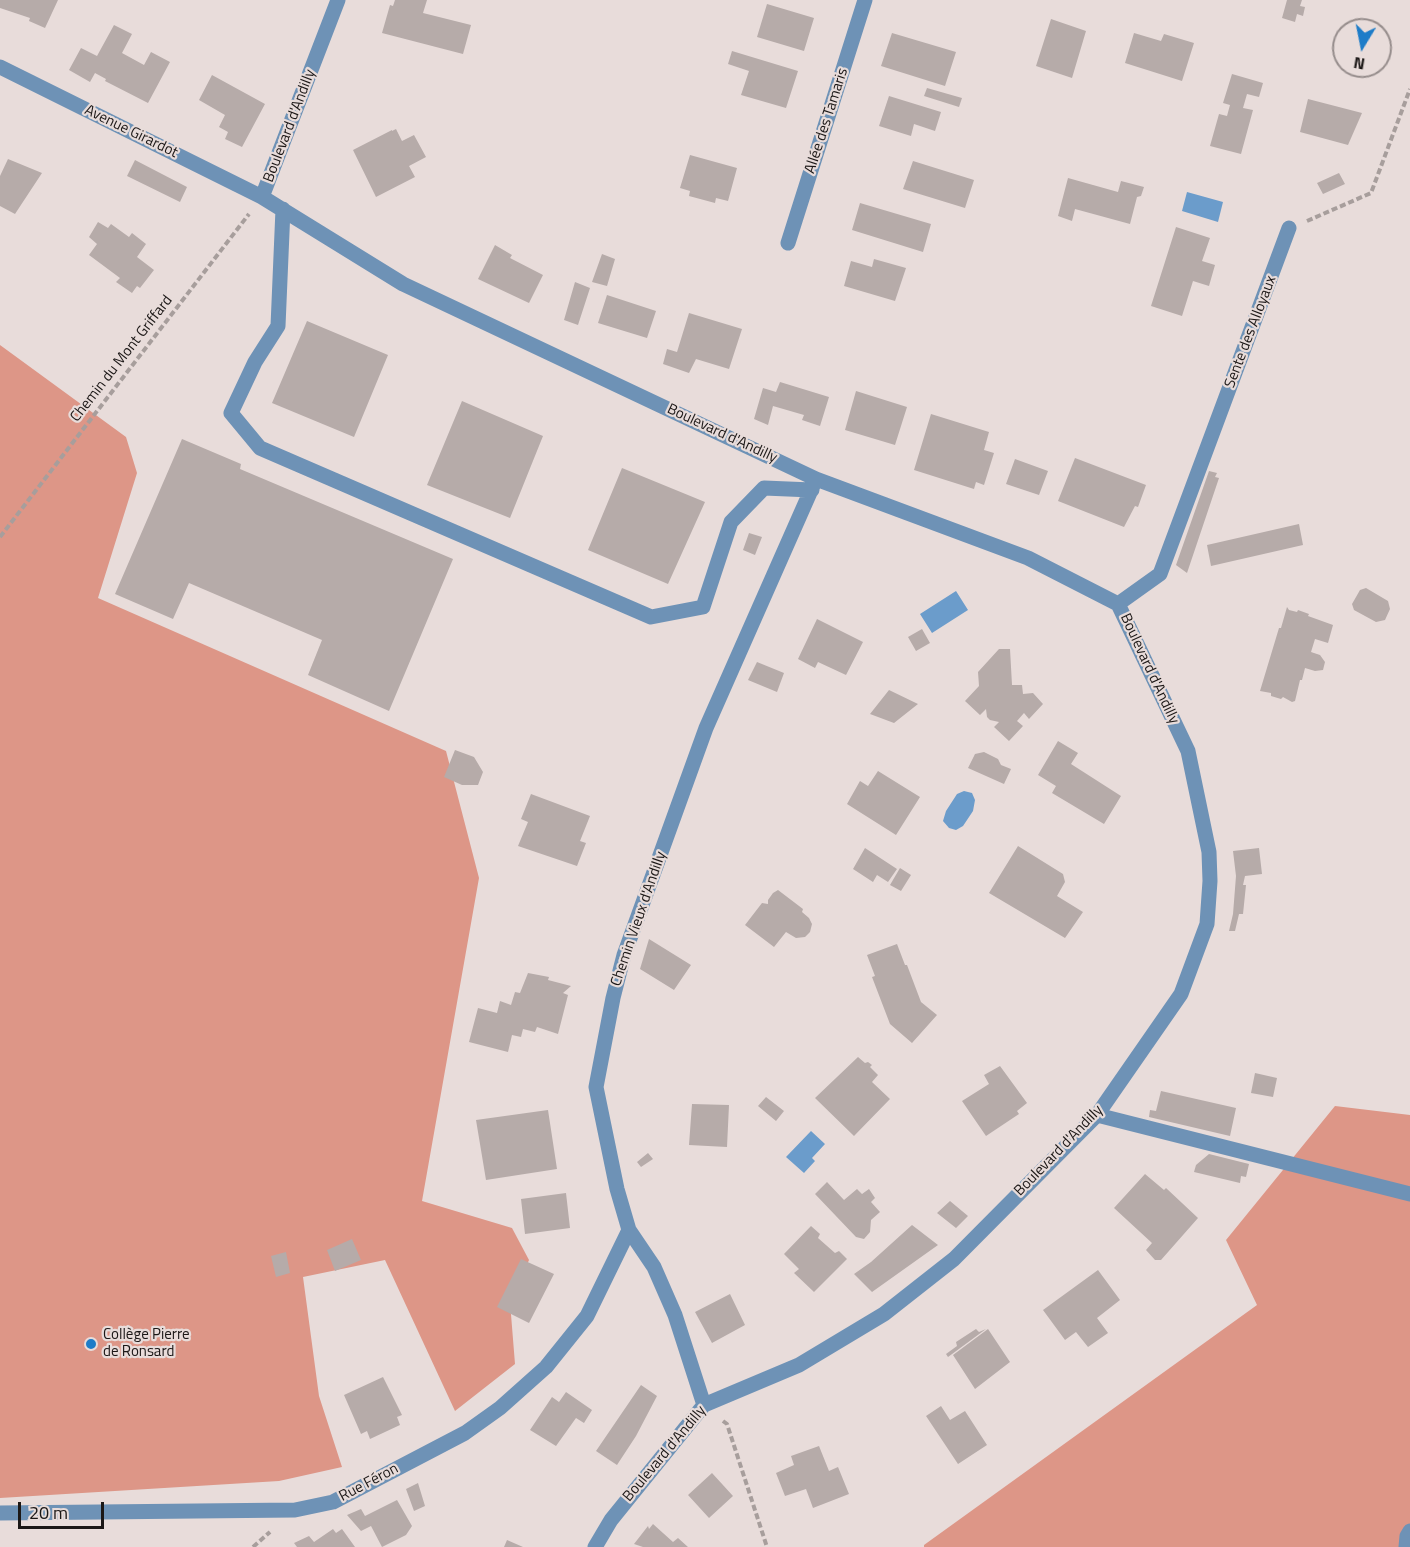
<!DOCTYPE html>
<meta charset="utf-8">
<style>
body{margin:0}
#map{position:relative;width:1410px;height:1547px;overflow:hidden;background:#e8dcda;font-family:"Titillium Web",sans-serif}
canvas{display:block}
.north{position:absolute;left:1332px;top:18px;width:60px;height:60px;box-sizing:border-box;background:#e8dcda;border:2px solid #968d8c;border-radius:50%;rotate:190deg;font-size:16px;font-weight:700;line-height:24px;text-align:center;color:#1b1716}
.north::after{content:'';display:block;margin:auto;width:21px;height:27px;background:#1d7cc8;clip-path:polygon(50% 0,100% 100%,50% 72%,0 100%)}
.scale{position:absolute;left:18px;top:1502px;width:86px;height:27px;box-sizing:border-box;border:3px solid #1b1716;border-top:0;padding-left:8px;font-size:18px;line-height:21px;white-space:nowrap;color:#1b1716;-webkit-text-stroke:4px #e8dcda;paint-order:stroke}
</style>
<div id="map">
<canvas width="1410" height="1547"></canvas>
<div class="north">N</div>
<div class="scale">20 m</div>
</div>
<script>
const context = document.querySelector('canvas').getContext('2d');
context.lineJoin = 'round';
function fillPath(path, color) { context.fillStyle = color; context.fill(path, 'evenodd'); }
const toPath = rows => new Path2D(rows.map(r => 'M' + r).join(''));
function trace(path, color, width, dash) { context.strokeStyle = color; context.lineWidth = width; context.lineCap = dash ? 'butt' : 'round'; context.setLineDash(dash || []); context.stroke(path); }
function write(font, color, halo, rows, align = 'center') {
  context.font = font + ' "Titillium Web",sans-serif'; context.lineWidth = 4.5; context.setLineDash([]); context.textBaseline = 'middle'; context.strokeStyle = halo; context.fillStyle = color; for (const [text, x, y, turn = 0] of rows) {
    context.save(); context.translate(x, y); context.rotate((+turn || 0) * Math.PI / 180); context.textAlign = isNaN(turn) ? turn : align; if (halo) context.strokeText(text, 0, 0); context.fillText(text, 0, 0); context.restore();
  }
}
fillPath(toPath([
 [0,345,126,437,137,473,98,598,446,751,479,878,422,1201,512,1228,529,1260,510,1302,515,1364,455,1411,385,1260,303,1277,319,1396,342,1467,279,1481,0,1498],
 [1335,1106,1410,1115,1410,1547,924,1547,924,1545,1257,1305,1226,1240]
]), '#dd9687');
fillPath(toPath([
 [1187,192,1223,202,1218,222,1182,211],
 [956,591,968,610,932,633,920,614],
 [964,791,972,793,975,800,973,811,963,826,956,830,949,828,943,821,946,811,957,794],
 [811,1131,825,1144,812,1158,815,1161,804,1173,786,1157]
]), '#6b9ccb');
fillPath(toPath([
 [0,0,58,0,45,28,29,21,30,18,0,8],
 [395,0,427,0,423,13,471,25,463,54,382,33,390,5,393,6],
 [1287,0,1302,0,1300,6,1305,7,1303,16,1297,14,1295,22,1282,18],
 [767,4,814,18,804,51,757,37],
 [1051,19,1086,31,1072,78,1036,66],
 [114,25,132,34,122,53,144,65,151,52,170,62,148,103,105,81,106,79,95,73,90,82,69,70,81,48,97,56],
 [892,33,956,52,945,86,881,66],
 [1134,33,1161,41,1164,34,1194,43,1182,81,1125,63],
 [732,51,798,71,786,108,741,95,749,71,728,64],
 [1232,74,1263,83,1259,97,1247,94,1243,108,1253,110,1241,154,1210,146,1219,114,1227,116,1230,105,1223,103],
 [212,75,265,104,242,147,225,139,228,132,219,127,225,115,199,100],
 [927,88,962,98,959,107,924,96],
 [889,96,941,112,935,131,914,124,911,136,879,126],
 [1308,99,1362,113,1348,145,1300,132],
 [396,129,402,141,414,135,426,157,409,166,415,177,376,197,353,150,392,130,392,131],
 [690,155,737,168,728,201,716,198,715,203,689,196,690,191,680,188],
 [8,159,42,173,15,214,0,206,0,176],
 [135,160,187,187,180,202,127,176],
 [913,161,974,180,965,208,903,189],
 [1339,173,1345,184,1323,194,1317,183],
 [1068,178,1118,192,1121,181,1144,187,1141,196,1137,197,1130,224,1075,209,1072,221,1058,216],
 [860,203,931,224,923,252,852,230],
 [98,222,108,228,111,224,129,237,132,233,146,244,137,257,154,270,140,288,137,286,132,293,116,282,120,278,89,255,97,244,89,237],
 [1176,227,1210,238,1202,261,1215,265,1209,286,1193,281,1182,316,1151,306],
 [495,245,512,255,510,258,543,275,529,303,478,279],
 [602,254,615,259,607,286,592,282],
 [874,259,906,268,895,301,844,286,851,261,872,267],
 [575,282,590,288,578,325,564,320],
 [607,295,656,311,647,338,598,323],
 [689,313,742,329,729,369,696,359,689,373,663,364,667,349,677,352],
 [307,321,388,355,354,437,272,403],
 [780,382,829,397,820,426,802,420,804,415,773,406,768,425,754,419,763,388,776,392],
 [856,391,907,407,895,445,845,430],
 [462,401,543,436,510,518,427,485],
 [931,414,989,432,984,450,994,453,984,485,976,482,974,489,914,470],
 [182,439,241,464,240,469,453,559,389,711,308,675,322,640,189,583,173,619,115,594],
 [1075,458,1146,485,1138,507,1135,506,1124,527,1058,501],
 [1015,459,1048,471,1039,495,1006,484],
 [622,468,705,502,668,584,588,550],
 [1209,471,1217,473,1215,477,1219,478,1187,573,1176,565],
 [1299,524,1303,545,1211,566,1207,545],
 [749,533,762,537,755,555,743,550],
 [1366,588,1388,601,1390,609,1385,620,1376,622,1354,610,1352,604,1360,590],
 [1287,607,1289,610,1297,612,1298,610,1309,614,1308,616,1333,625,1328,643,1315,639,1311,652,1320,655,1325,662,1323,670,1315,671,1305,668,1302,680,1300,680,1295,701,1292,702,1283,697,1281,699,1271,696,1271,693,1260,691,1279,628,1281,628],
 [817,619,863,642,846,675,818,662,815,668,798,659],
 [922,629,930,643,916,651,908,637],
 [999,649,1010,649,1012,685,1022,685,1023,694,1033,693,1043,704,1029,719,1024,713,1017,721,1023,726,1009,741,994,727,999,722,990,720,987,717,986,709,980,715,965,701,979,686,978,672],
 [757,662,784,673,777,692,748,680],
 [889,690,918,704,894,723,870,714],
 [1058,741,1078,753,1071,764,1121,796,1104,824,1052,793,1056,786,1038,775],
 [455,750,474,757,483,772,478,785,462,785,444,777],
 [984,752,998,759,1001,765,1011,769,1004,784,968,768,975,754],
 [878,771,920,797,896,835,847,804,860,781,868,786],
 [531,794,590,816,580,841,586,843,577,866,518,846,528,822,521,819],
 [1018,846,1063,874,1065,882,1057,896,1083,912,1065,938,989,893],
 [865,848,897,869,888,882,877,875,873,882,853,869],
 [1259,848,1262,874,1245,876,1243,885,1246,885,1243,914,1239,914,1235,931,1229,931,1233,914,1236,876,1233,851],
 [900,868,911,875,901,891,890,885],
 [778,890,803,909,802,912,809,918,812,924,810,932,805,937,796,938,786,932,774,947,745,925,762,903,768,904,768,900,773,893],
 [649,939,691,965,674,990,640,969],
 [897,944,905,965,907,965,921,1002,937,1015,912,1043,890,1024,872,977,875,976,867,955],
 [528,973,549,977,548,980,571,986,563,993,568,995,558,1034,537,1027,535,1032,523,1029,521,1037,512,1035,508,1052,469,1042,478,1008,497,1013,500,1001,511,1005,515,992,520,993],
 [858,1057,865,1063,868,1062,872,1065,870,1067,878,1075,872,1082,890,1099,854,1136,815,1098],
 [1000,1066,1027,1103,1017,1111,1019,1114,986,1136,962,1101,989,1084,984,1075],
 [1255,1073,1277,1078,1273,1097,1251,1093],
 [1161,1091,1236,1108,1230,1136,1149,1117,1150,1110,1156,1111],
 [766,1097,784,1111,776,1121,758,1106],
 [692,1104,729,1105,727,1147,689,1145],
 [548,1110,557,1169,486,1180,476,1120],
 [648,1153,653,1159,641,1167,637,1162],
 [1209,1154,1249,1164,1246,1177,1241,1176,1240,1183,1194,1172,1196,1165],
 [1145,1174,1164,1190,1166,1188,1198,1218,1161,1260,1155,1260,1146,1250,1152,1243,1114,1208],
 [827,1182,844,1200,857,1189,862,1194,869,1189,875,1198,871,1202,880,1212,871,1220,870,1232,864,1239,856,1237,815,1194],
 [566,1193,570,1228,525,1234,521,1199],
 [950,1201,968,1216,956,1228,937,1213],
 [912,1225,938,1245,872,1292,854,1274,871,1262],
 [811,1226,820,1234,818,1238,835,1253,839,1251,847,1259,814,1292,794,1273,799,1269,784,1254],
 [352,1239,361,1260,335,1271,327,1250],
 [286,1252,290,1273,276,1277,271,1256],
 [521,1259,554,1274,529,1323,497,1307],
 [1098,1270,1120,1300,1097,1318,1108,1333,1088,1347,1076,1332,1065,1340,1043,1310],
 [730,1294,745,1325,712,1343,695,1312],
 [976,1329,979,1332,986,1329,948,1357,946,1354,957,1346,956,1342],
 [988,1329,1010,1362,975,1389,953,1355],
 [383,1377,402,1415,397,1417,400,1425,370,1439,367,1431,361,1434,344,1395],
 [641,1385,657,1396,636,1436,617,1465,596,1451],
 [566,1392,592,1410,584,1423,576,1418,556,1446,530,1430,552,1397,559,1402],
 [941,1406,950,1420,965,1411,987,1445,958,1464,926,1416],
 [819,1446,829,1471,838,1467,849,1494,813,1508,806,1489,785,1496,776,1473,794,1465,791,1456],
 [712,1473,733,1496,709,1518,688,1495],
 [418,1483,425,1506,414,1511,406,1489],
 [397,1500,412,1526,406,1535,382,1547,371,1526,361,1531,347,1515,361,1509,365,1516],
 [653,1524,673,1542,678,1538,688,1547,643,1547,634,1544,648,1526,649,1529],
 [333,1529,336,1533,342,1529,355,1547,297,1547,294,1543,309,1536,314,1542],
 [507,1540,523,1547,504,1547]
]), '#b6aba9');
trace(toPath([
 [1307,221,1371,193,1410,89],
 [0,537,249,214],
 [723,1421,727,1424,767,1547],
 [253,1547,270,1532]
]), '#a79e9c', 4, [6, 3]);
trace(toPath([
 [0,67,262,197,403,284,816,479,1028,558,1118,604,1188,751,1209,852,1210,881,1207,924,1181,994,1097,1115,954,1259,884,1314,799,1365,704,1405,611,1520,595,1547],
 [262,197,338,0],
 [283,209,278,326,255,362,231,413,260,448,651,617,703,607,731,522,764,488,812,490],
 [788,243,865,0],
 [1118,604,1160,574,1289,228],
 [1097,1115,1410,1194],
 [704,1405,675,1315,654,1267,629,1230,617,1189,596,1087,613,998,624,955,706,728,816,479],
 [0,1513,295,1510,333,1502,465,1433,500,1408,546,1367,587,1316,629,1230],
 [1406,1547,1407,1536,1410,1531]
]), '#6e92b6', 15);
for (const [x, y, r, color] of [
 [91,1344,6,"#1d7cc8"]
]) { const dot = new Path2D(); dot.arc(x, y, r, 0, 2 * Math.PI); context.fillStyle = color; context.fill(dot); trace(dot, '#e8dcda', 2); }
write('15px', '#1b1716', '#e8dcda', [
 ["Allée des Tamaris",827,121,-72],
 ["Boulevard d'Andilly",290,126,-69],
 ["Avenue Girardot",131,132,26],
 ["Sente des Alloyaux",1251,332,-69],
 ["Chemin du Mont Griffard",122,359,-52],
 ["Boulevard d'Andilly",722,434,25],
 ["Boulevard d'Andilly",1149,669,65],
 ["Chemin Vieux d'Andilly",639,919,-71],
 ["Boulevard d'Andilly",1059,1151,-46],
 ["Boulevard d'Andilly",665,1454,-50],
 ["Rue Féron",369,1483,-28]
]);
write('15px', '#1b1716', '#e8dcda', [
 ["Collège Pierre",103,1335],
 ["de Ronsard",103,1352]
], 'left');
</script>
